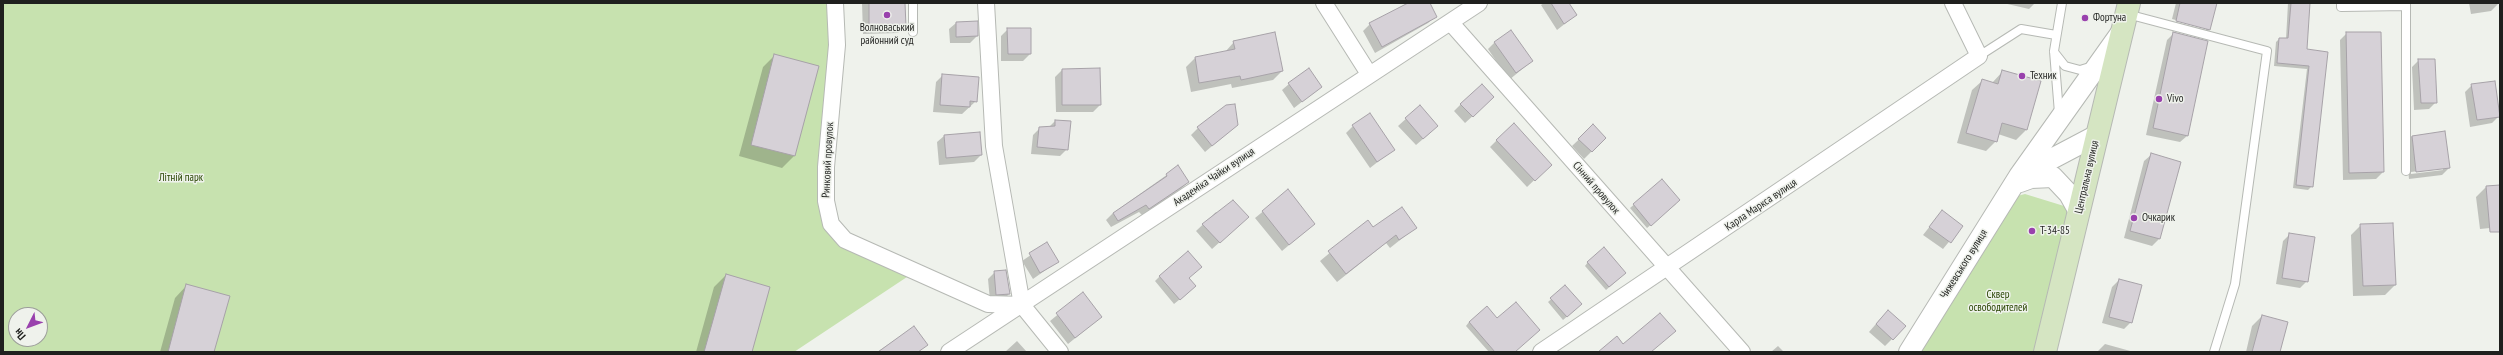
<!DOCTYPE html>
<meta charset="utf-8">
<style>
body{margin:0}
#map{position:relative;width:2503px;height:355px;overflow:hidden;background:#eff2ec;font-family:"PT Sans Narrow",sans-serif}
canvas{display:block}
.frame{position:absolute;inset:0;border:4px solid #1f201e;pointer-events:none}
.north{position:absolute;left:8px;top:307px;width:40px;height:40px;box-sizing:border-box;background:#eff2ec;border:1px solid #9c9e9a;border-radius:50%;rotate:228deg;font-size:11px;font-weight:700;line-height:16px;text-align:center;color:#1f201e}
.north::after{content:'';display:block;margin:auto;width:14px;height:18px;background:#9941ad;clip-path:polygon(50% 0,100% 100%,50% 72%,0 100%)}
</style>
<div id="map">
<canvas width="2503" height="355"></canvas>
<div class="frame"></div>
<div class="north">Пн</div>
</div>
<script>
const context = document.querySelector('canvas').getContext('2d');
context.lineJoin = 'round';
function fillPath(path, color) { context.fillStyle = color; context.fill(path, 'evenodd'); }
const toPath = rows => new Path2D(rows.map(r => 'M' + r).join(''));
function trace(path, color, width, dash) { context.strokeStyle = color; context.lineWidth = width; context.lineCap = dash ? 'butt' : 'round'; context.setLineDash(dash || []); context.stroke(path); }
function write(font, color, halo, rows, align = 'center') {
  context.font = font + ' "PT Sans Narrow",sans-serif'; context.lineWidth = 3; context.setLineDash([]); context.textBaseline = 'middle'; context.strokeStyle = halo; context.fillStyle = color; for (const [text, x, y, turn = 0] of rows) {
    context.save(); context.translate(x, y); context.rotate((+turn || 0) * Math.PI / 180); context.textAlign = isNaN(turn) ? turn : align; if (halo) context.strokeText(text, 0, 0); context.fillText(text, 0, 0); context.restore();
  }
}
fillPath(toPath([
 [3,3,832,3,831,224,916,271,794,352,3,352],
 [16,315,40,315,40,339,16,339],
 [2025,194,2064,206,2069,214,2036,352,1909,352,2017,196]
]), '#c7e2af');
fillPath(toPath([
 [862,3,904,3,905,26,898,33,863,34],
 [1411,3,1428,3,1435,17,1428,23,1375,53,1363,31,1370,24],
 [1544,3,1568,3,1576,15,1557,30,1541,5],
 [2003,3,2035,3,2029,9],
 [2176,3,2216,3,2209,30,2202,37,2169,28,2171,21,2206,30,2206,28,2172,19],
 [2288,3,2309,3,2306,50,2327,53,2312,186,2308,190,2293,188,2307,69,2274,66,2276,42,2279,39,2286,39],
 [2469,3,2498,3,2498,4,2491,11,2471,14],
 [977,22,977,36,970,43,950,43,949,29,956,23],
 [1008,29,1030,54,1023,61,1001,61,1001,36],
 [2174,33,2187,136,2180,142,2146,135,2167,40],
 [2347,33,2383,172,2376,179,2343,180,2340,40],
 [1234,42,1282,71,1273,80,1232,88,1231,84,1191,92,1186,67,1195,58,1225,52],
 [1495,42,1532,61,1509,80,1488,49],
 [775,55,818,67,794,156,782,168,739,156,763,67],
 [2419,60,2436,102,2429,109,2414,110,2412,67],
 [1062,70,1100,105,1093,112,1056,112,1055,77],
 [2003,71,2026,130,2016,140,1998,134,1996,141,1986,151,1957,143,1972,90,1982,81,1992,83],
 [943,75,976,101,962,114,933,112,936,82],
 [1289,84,1321,87,1294,108,1282,90],
 [2472,85,2499,116,2492,123,2470,127,2465,92],
 [1461,104,1486,104,1465,123,1454,111],
 [1419,107,1430,133,1416,145,1398,126],
 [1055,121,1067,149,1060,156,1031,154,1033,135,1040,128,1049,127],
 [1237,125,1205,152,1191,135,1198,128],
 [1353,126,1394,149,1370,168,1346,133],
 [1593,126,1605,138,1584,159,1572,146],
 [2445,132,2449,168,2442,175,2409,179,2405,143,2412,136],
 [2443,168,2443,170,2411,174,2411,172],
 [979,133,981,155,974,162,939,165,937,142,944,136],
 [1497,140,1550,165,1527,187,1490,147],
 [2151,155,2180,162,2159,239,2152,246,2124,238,2144,161],
 [1178,167,1188,182,1181,189,1142,215,1139,212,1111,227,1106,220,1113,213],
 [1662,181,1676,204,1647,228,1630,208],
 [2500,186,2500,227,2480,229,2476,197,2486,187],
 [1288,191,1314,224,1282,251,1255,218],
 [1942,211,1962,226,1943,249,1923,235],
 [1216,212,1240,224,1212,249,1196,231],
 [1368,221,1373,228,1415,228,1390,248,1386,243,1337,282,1320,261],
 [2361,225,2395,285,2385,295,2353,296,2351,235],
 [2290,234,2307,281,2300,288,2276,284,2283,241],
 [1047,244,1057,262,1033,279,1022,261],
 [1588,262,1622,276,1606,290,1585,266],
 [995,272,1009,294,1002,301,990,301,988,279],
 [726,275,751,352,696,352,714,287],
 [1160,276,1188,278,1190,291,1174,304,1155,281],
 [2119,280,2131,322,2124,329,2102,323,2112,287],
 [187,285,213,352,160,352,175,298],
 [1565,287,1577,308,1563,320,1548,302],
 [1083,294,1101,317,1068,344,1050,321],
 [2262,316,2279,352,2246,352,2252,326],
 [1881,318,1892,339,1885,346,1869,332],
 [1469,322,1514,352,1489,352,1466,326],
 [914,327,926,345,919,352,877,352],
 [1017,341,1027,352,1005,352],
 [2105,344,2134,352,2097,352],
 [1778,346,1784,352,1771,352]
]), '#0003');
const building = toPath([
 [869,3,905,3,906,27,869,28,869,3],
 [1408,3,1430,3,1437,17,1382,47,1369,23,1408,3],
 [1551,3,1569,3,1577,15,1564,24,1551,3],
 [2180,3,2217,3,2210,30,2176,21,2180,3],
 [2291,3,2310,3,2307,49,2328,52,2313,187,2296,185,2309,66,2277,63,2279,38,2288,38,2291,3],
 [978,21,978,36,956,37,956,22,978,21],
 [1007,28,1031,28,1031,54,1008,54,1007,28],
 [1511,30,1533,61,1516,73,1494,42,1511,30],
 [1275,32,1283,71,1241,80,1240,76,1199,83,1195,57,1235,49,1233,41,1275,32],
 [2173,32,2208,41,2188,136,2153,128,2173,32],
 [2346,32,2381,32,2384,172,2349,173,2346,32],
 [774,54,819,66,795,156,751,145,774,54],
 [2418,59,2435,59,2437,103,2421,103,2418,59],
 [1100,68,1101,105,1062,105,1062,69,1100,68],
 [1309,68,1322,87,1302,102,1288,83,1309,68],
 [2002,70,2041,81,2027,130,2002,123,1997,142,1966,133,1982,79,1998,84,2002,70],
 [942,74,979,77,977,102,970,101,970,107,940,105,942,74],
 [2495,81,2500,117,2477,120,2471,84,2495,81],
 [1482,84,1494,97,1473,117,1460,104,1482,84],
 [1235,104,1238,125,1212,146,1197,127,1226,105,1235,104],
 [1420,105,1438,126,1423,139,1405,118,1420,105],
 [1370,113,1395,150,1377,162,1352,125,1370,113],
 [1055,120,1071,121,1068,150,1037,147,1039,127,1055,126,1055,120],
 [1514,123,1552,165,1535,181,1496,140,1514,123],
 [1593,124,1606,138,1592,152,1578,139,1593,124],
 [2445,131,2450,168,2416,172,2412,136,2445,131],
 [980,132,982,155,946,158,944,135,980,132],
 [2151,153,2181,162,2160,239,2130,231,2151,153],
 [1178,165,1189,182,1149,209,1146,205,1118,221,1113,213,1167,176,1166,174,1178,165],
 [1662,179,1680,200,1651,226,1633,204,1662,179],
 [2500,185,2500,232,2490,232,2486,186,2500,185],
 [1288,189,1315,224,1289,245,1262,211,1288,189],
 [1233,200,1249,217,1220,243,1202,224,1233,200],
 [1402,207,1417,228,1399,240,1396,235,1346,274,1328,251,1368,220,1373,227,1402,207],
 [1942,210,1963,226,1951,243,1929,227,1942,210],
 [2393,223,2396,285,2363,286,2360,224,2393,223],
 [2289,233,2315,237,2308,282,2282,278,2289,233],
 [1047,242,1059,262,1040,273,1029,253,1047,242],
 [1604,247,1626,273,1609,287,1587,262,1604,247],
 [1188,251,1202,267,1189,278,1196,286,1180,300,1159,276,1188,251],
 [1006,270,1010,294,996,295,994,271,1006,270],
 [726,274,770,287,752,352,704,352,726,274],
 [2119,279,2142,285,2132,323,2109,317,2119,279],
 [186,284,230,296,214,352,168,352,186,284],
 [1565,285,1582,304,1567,317,1550,298,1565,285],
 [1083,292,1102,317,1075,338,1056,313,1083,292],
 [1516,302,1540,330,1515,352,1495,352,1469,322,1487,306,1497,318,1516,302],
 [1888,310,1906,326,1893,340,1876,324,1888,310],
 [1660,313,1676,331,1651,352,1598,352,1617,336,1623,344,1660,313],
 [2262,315,2288,322,2280,352,2252,352,2262,315],
 [914,326,928,345,918,352,878,352,914,326]
]);
fillPath(building, '#d6d1d7');
trace(building, '#a7a2a8', 1);
const service = toPath([
 [913,3,913,32],
 [2341,3,2341,7,2406,6],
 [2406,3,2406,171],
 [2127,14,2267,51,2235,284,2214,352],
 [2054,52,2065,66,2080,70,2093,66],
 [1979,56,2021,29,2056,35],
 [2059,113,2054,51,2062,3]
]);
const minor = toPath([
 [835,3,837,45,826,167,826,201,831,224,845,240,988,304,1022,305],
 [986,3,994,146,1022,305,1060,352],
 [1324,3,1369,74],
 [1451,23,1742,352],
 [949,352,1479,3],
 [1541,352,1979,56,1953,3]
]);
const tertiary = toPath([
 [2023,174,2097,135],
 [2020,182,2031,178,2053,177,2069,194,2079,212],
 [1909,352,2019,176,2120,34]
]);
const secondary = toPath([
 [2045,352,2129,3]
]);
trace(service, '#b6b9b4', 10);
trace(minor, '#b6b9b4', 18);
trace(tertiary, '#b6b9b4', 22);
trace(secondary, '#b6b9b4', 24);
trace(service, '#fff', 8);
trace(minor, '#fff', 16);
trace(tertiary, '#fff', 20);
trace(secondary, '#d5e5c2', 22);
for (const [x, y, r, color] of [
 [887,15,4,"#9941ad"],
 [2085,18,4,"#9941ad"],
 [2022,76,4,"#9941ad"],
 [2159,99,4,"#9941ad"],
 [2134,218,4,"#9941ad"],
 [2032,231,4,"#9941ad"]
]) { const dot = new Path2D(); dot.arc(x, y, r, 0, 2 * Math.PI); context.fillStyle = color; context.fill(dot); trace(dot, '#eff2ec', 1.5); }
write('11px', '#1f201e', '#eff2ec', [
 ["Фортуна",2093,18],
 ["Волноваський",887,28,"center"],
 ["районний суд",887,41,"center"],
 ["Техник",2030,76],
 ["Vivo",2167,99],
 ["Очкарик",2142,218],
 ["Т-34-85",2040,231]
], 'left');
write('11px', '#1f201e', '#eff2ec', [
 ["Ринковий провулок",828,160,-87],
 ["Академіка Чайки вулиця",1214,177,-34],
 ["Центральна вулиця",2087,177,-77],
 ["Сінний провулок",1596,188,49],
 ["Карла Маркса вулиця",1761,205,-34],
 ["Чижевського вулиця",1964,264,-58]
]);
write('11px', '#284400', '#eff2ec', [
 ["Літній парк",181,178],
 ["Сквер",1998,295],
 ["освободителей",1998,308]
]);
</script>
